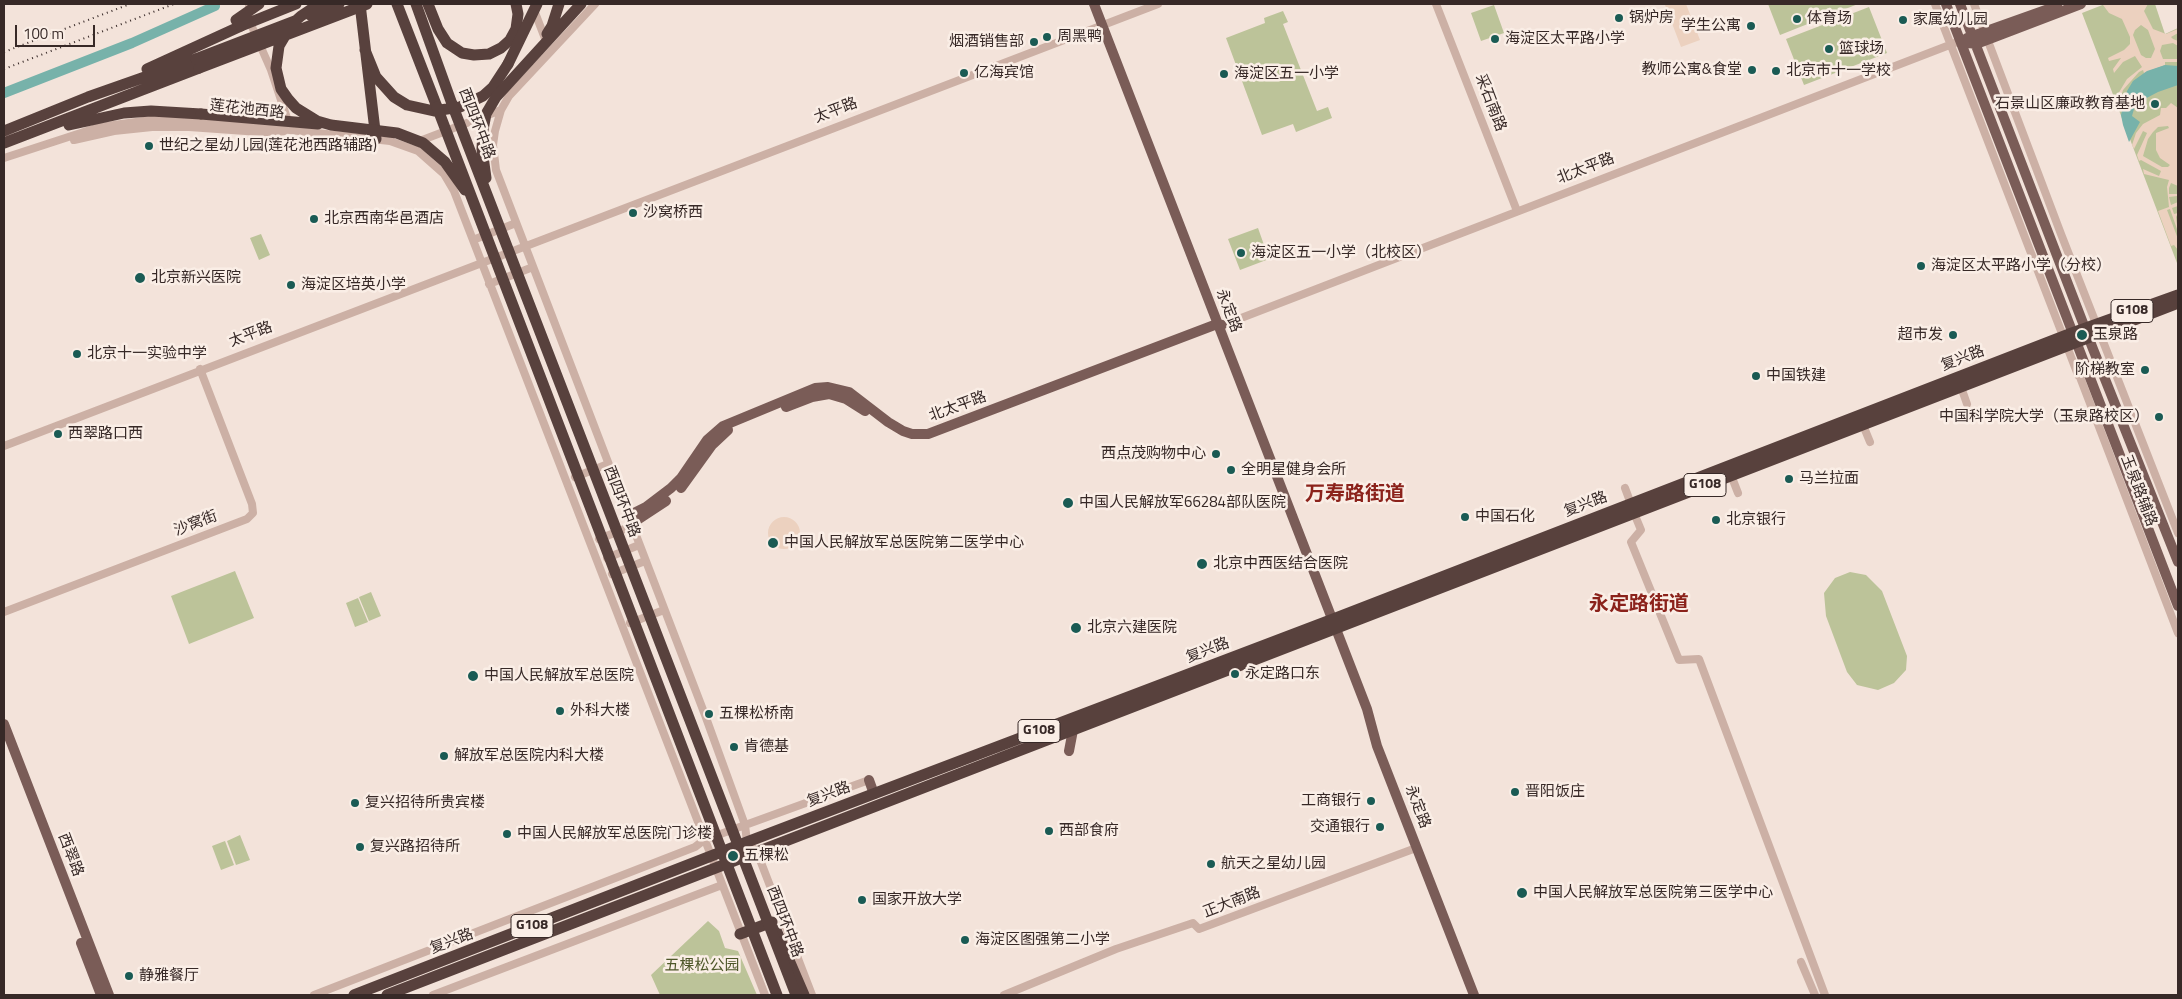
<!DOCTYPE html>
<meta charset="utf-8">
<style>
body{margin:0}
#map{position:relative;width:2182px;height:999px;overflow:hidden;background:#f3e3da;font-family:"Titillium Web",sans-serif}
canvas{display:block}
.frame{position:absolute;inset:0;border:5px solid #372927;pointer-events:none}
.scale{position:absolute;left:15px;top:25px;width:80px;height:22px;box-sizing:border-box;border:2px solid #372927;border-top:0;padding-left:6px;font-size:15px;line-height:18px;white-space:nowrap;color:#372927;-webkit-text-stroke:4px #faeee6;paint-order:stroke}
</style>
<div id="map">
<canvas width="2182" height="999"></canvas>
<div class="frame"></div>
<div class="scale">100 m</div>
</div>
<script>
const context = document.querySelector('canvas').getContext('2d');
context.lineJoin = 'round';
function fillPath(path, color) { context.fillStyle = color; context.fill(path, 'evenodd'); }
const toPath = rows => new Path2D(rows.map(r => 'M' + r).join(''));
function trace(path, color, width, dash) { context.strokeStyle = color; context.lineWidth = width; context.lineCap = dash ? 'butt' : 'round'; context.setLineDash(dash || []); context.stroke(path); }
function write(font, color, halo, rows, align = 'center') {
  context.font = font + ' "Titillium Web","Noto Sans SC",sans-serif'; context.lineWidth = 5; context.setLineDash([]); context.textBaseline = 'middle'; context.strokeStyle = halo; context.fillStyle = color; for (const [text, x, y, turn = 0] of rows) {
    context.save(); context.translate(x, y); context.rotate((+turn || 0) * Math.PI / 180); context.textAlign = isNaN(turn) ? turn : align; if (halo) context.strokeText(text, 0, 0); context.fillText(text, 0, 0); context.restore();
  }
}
fillPath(toPath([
 [1768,4,1858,4,1780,35],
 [2105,4,2155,4,2165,34,2178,28,2177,263,2082,13],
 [1494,5,1504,33,1481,41,1471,13],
 [1869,7,1887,53,1804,85,1786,39],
 [1283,11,1288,22,1283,24,1317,111,1328,107,1332,118,1296,132,1293,124,1262,135,1226,38,1265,23,1264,18],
 [1258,228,1269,259,1240,270,1228,239],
 [261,234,270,255,259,260,250,238],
 [235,571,254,618,189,644,171,596],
 [1850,572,1866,575,1882,591,1907,656,1906,670,1894,683,1878,690,1857,685,1847,672,1826,616,1824,593,1835,578],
 [371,592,381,616,369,621,359,597],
 [358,598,368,622,355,627,346,603],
 [240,835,250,860,236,865,227,841],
 [225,841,234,865,221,870,212,846],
 [708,921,719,931,725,948,738,951,757,995,660,995,651,975]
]), '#bcc399');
fillPath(toPath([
 [1686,4,1700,40,1681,47,1665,5],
 [2105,4,2148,4,2144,11,2153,29,2166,34,2178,29,2178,33,2171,37,2173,39,2178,41,2178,46,2173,43,2162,45,2160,51,2163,59,2178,59,2178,62,2165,62,2165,65,2144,73,2143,70,2139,72,2123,90,2120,100,2118,94,2127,79,2142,67,2135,56,2123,62,2114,73,2113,69,2121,58,2109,61,2108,58,2124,50,2130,44,2130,37,2122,19,2109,13,2103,5],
 [2141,25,2148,30,2155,49,2151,58,2146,58,2141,55,2133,35,2135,30],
 [2171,103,2178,108,2178,186,2171,183,2169,188,2169,194,2177,194,2178,187,2178,199,2177,196,2169,197,2171,205,2178,202,2178,206,2172,208,2174,214,2178,213,2176,217,2178,232,2170,209,2167,210,2178,239,2178,250,2174,245,2171,246,2158,211,2169,207,2167,187,2169,180,2144,174,2143,169,2159,176,2161,171,2141,160,2139,161,2137,155,2147,133,2143,131,2134,149,2132,145,2136,133,2143,124,2160,115,2161,108,2166,108],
 [2168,126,2169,128,2156,133,2156,150,2160,158,2170,165,2168,167,2162,167,2143,156,2148,139,2153,132,2158,127],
 '768 533a16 16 0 1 1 32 0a16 16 0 1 1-32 0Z'
]), '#ecd1bf');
fillPath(toPath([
 [2165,65,2178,66,2178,85,2158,92,2139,102,2134,109,2132,116,2140,122,2129,142,2123,125,2121,115,2127,91,2133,81,2147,71]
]), '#77b2aa');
trace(toPath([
 [4,93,132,43,215,6]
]), '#77b2aa', 10);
trace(toPath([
 [249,4,249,20,271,70,289,124],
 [595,4,509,96,501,110,495,131,493,145,496,170,705,715,745,825,747,842,757,852,812,995],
 [1436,4,1517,211],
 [1935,4,2078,375],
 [1974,4,2061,234,2178,533],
 [534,10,546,41],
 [74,140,114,131,152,127,189,127,274,133,284,131],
 [417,142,501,110],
 [4,158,99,127,151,120,190,119,390,141,418,151,444,174,454,191,765,995],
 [473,240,516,223],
 [489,284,533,267],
 [1223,325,1960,41],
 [2078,372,2178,633],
 [1961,387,1967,404],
 [1863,425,1870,442],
 [4,446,1158,4],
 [1731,475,1738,493],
 [575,477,608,464],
 [1625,488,1631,504],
 [1634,513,1641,530,1631,542,1679,660,1699,659,1825,995],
 [599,539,632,526],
 [607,558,639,545],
 [612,574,645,561],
 [4,612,247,519,253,513,252,504,200,369],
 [630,623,664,610],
 [1801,962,1815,995],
 [314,995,695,847,704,840,869,780],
 [433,995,722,885],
 [1004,995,1116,949,1193,923,1199,929,1416,848]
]), '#ccb0a5', 8);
trace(toPath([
 [1094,4,1367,709,1377,746,1474,995],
 [1946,4,2178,606],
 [1960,4,2093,349,2178,562],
 [1967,38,2057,6],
 [1969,43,1976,44,1992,38,2081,4],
 [786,407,812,397,829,394,846,399,865,411],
 [681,488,712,445,728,430],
 [628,516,646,507,671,488,681,478,707,440,723,426,815,388,828,387,849,392,888,422,903,431,912,434,928,434,1217,324,1222,325],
 [631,524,666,501],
 [4,724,109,995],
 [1069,751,1073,730],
 [869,780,874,794],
 [81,943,101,995]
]), '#7a5c57', 10);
trace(toPath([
 [360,4,376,139],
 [397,4,437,107],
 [416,4,452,104],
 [428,4,438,29,447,43,462,53,474,55,489,54,501,48,510,40,516,29,518,14,516,4],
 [365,50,376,77,394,97,407,105,434,111,460,107,483,96,493,87,508,64],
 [147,69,241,26],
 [69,125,124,113,151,111,201,114],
 [4,131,88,97,196,59],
 [4,143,199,68],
 [776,930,804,995],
 [740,934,772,922],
 [354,995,747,842,1336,618,2072,333,2178,295],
 [387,995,2178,303]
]), '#58413d', 11);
trace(toPath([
 [4,52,130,4],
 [4,69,174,4]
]), '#372927', 2, [1, 4]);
trace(toPath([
 [319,4,301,16,292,24,279,46,276,68,281,89,288,99,296,108,317,121,331,125,397,133,423,143,445,162,465,190],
 [310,15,339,4],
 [236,20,259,4],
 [241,26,296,4],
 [547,34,552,26,559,4],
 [196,59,295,21],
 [508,64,537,4],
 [199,68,367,4],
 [452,104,796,995],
 [437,107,777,995],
 [201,114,318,124],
 [486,178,482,149,483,130,486,114,496,97,581,4]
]), '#58413d', 11);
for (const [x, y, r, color] of [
 [1619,18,5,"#1a5b54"],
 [1797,19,5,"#1a5b54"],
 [1903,20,5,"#1a5b54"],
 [1751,26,5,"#1a5b54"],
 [1047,37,5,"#1a5b54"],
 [1495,39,5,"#1a5b54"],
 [1034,42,5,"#1a5b54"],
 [1829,49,5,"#1a5b54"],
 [1752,70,5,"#1a5b54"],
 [1776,71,5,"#1a5b54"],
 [964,73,5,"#1a5b54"],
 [1224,74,5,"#1a5b54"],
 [2155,104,5,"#1a5b54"],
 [149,146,5,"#1a5b54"],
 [633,213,5,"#1a5b54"],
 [314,219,5,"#1a5b54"],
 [1241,253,5,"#1a5b54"],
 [1921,266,5,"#1a5b54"],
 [140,278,6,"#1a5b54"],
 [291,285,5,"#1a5b54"],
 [1953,335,5,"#1a5b54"],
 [2082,335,6,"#1a5b54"],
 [77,354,5,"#1a5b54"],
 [2145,370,5,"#1a5b54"],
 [1756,376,5,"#1a5b54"],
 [2159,417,5,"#1a5b54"],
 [58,434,5,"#1a5b54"],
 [1216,454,5,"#1a5b54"],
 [1231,470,5,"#1a5b54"],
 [1789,479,5,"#1a5b54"],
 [1068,503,6,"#1a5b54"],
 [1465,517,5,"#1a5b54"],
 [1716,520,5,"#1a5b54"],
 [773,543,6,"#1a5b54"],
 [1202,564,6,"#1a5b54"],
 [1076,628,6,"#1a5b54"],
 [1235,674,5,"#1a5b54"],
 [473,676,6,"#1a5b54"],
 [560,711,5,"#1a5b54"],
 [709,714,5,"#1a5b54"],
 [734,747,5,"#1a5b54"],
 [444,756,5,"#1a5b54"],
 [1515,792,5,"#1a5b54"],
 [1371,801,5,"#1a5b54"],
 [355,803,5,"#1a5b54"],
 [1380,827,5,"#1a5b54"],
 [1049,831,5,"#1a5b54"],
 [507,834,5,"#1a5b54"],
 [360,847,5,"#1a5b54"],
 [733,856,6,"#1a5b54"],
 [1211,864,5,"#1a5b54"],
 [1522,893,6,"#1a5b54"],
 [862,900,5,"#1a5b54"],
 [965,940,5,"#1a5b54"],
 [129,976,5,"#1a5b54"]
]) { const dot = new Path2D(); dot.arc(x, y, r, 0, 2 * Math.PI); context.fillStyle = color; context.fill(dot); trace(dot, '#faeee6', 2); }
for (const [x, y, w] of [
 [2132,311,42],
 [1705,485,42],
 [1039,731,42],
 [532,926,42]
]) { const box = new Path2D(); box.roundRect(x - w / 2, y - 11.5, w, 23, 4); context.fillStyle = '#faeee6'; context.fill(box); trace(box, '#372927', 1); }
write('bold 14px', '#372927', null, [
 ["G108",2132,311],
 ["G108",1705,485],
 ["G108",1039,731],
 ["G108",532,926]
]);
write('15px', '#372927', '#faeee6', [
 ["锅炉房",1629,18],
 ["体育场",1807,19],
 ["家属幼儿园",1913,20],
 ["学生公寓",1741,26,"right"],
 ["周黑鸭",1057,37],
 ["海淀区太平路小学",1505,39],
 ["烟酒销售部",1024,42,"right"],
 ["篮球场",1839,49],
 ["教师公寓&食堂",1742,70,"right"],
 ["北京市十一学校",1786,71],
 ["亿海宾馆",974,73],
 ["海淀区五一小学",1234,74],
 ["石景山区廉政教育基地",2145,104,"right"],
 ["世纪之星幼儿园(莲花池西路辅路)",159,146],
 ["沙窝桥西",643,213],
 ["北京西南华邑酒店",324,219],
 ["海淀区五一小学（北校区）",1251,253],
 ["海淀区太平路小学（分校）",1931,266],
 ["北京新兴医院",151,278],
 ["海淀区培英小学",301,285],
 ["超市发",1943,335,"right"],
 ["玉泉路",2093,335],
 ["北京十一实验中学",87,354],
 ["阶梯教室",2135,370,"right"],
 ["中国铁建",1766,376],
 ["中国科学院大学（玉泉路校区）",2149,417,"right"],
 ["西翠路口西",68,434],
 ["西点茂购物中心",1206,454,"right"],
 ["全明星健身会所",1241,470],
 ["马兰拉面",1799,479],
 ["中国人民解放军66284部队医院",1079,503],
 ["中国石化",1475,517],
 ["北京银行",1726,520],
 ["中国人民解放军总医院第二医学中心",784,543],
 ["北京中西医结合医院",1213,564],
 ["北京六建医院",1087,628],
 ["永定路口东",1245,674],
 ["中国人民解放军总医院",484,676],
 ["外科大楼",570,711],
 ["五棵松桥南",719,714],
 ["肯德基",744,747],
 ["解放军总医院内科大楼",454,756],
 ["晋阳饭庄",1525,792],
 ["工商银行",1361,801,"right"],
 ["复兴招待所贵宾楼",365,803],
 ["交通银行",1370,827,"right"],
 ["西部食府",1059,831],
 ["中国人民解放军总医院门诊楼",517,834],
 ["复兴路招待所",370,847],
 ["五棵松",744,856],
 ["航天之星幼儿园",1221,864],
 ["中国人民解放军总医院第三医学中心",1533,893],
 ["国家开放大学",872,900],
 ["海淀区图强第二小学",975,940],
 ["静雅餐厅",139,976]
], 'left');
write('15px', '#372927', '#faeee6', [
 ["采石南路",1490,103,69],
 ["莲花池西路",247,110,6],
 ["太平路",836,111,-21],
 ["西四环中路",476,124,69],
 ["北太平路",1586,169,-21],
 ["永定路",1228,311,69],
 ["太平路",251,335,-21],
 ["复兴路",1963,359,-21],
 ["北太平路",958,407,-20],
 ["玉泉路辅路",2138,491,69],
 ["西四环中路",621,502,69],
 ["复兴路",1586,505,-21],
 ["沙窝街",196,524,-21],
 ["复兴路",1208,651,-21],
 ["复兴路",829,795,-21],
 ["永定路",1417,807,69],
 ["西翠路",70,855,69],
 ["正大南路",1232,903,-21],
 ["西四环中路",784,922,69],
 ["复兴路",452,942,-21]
]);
write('15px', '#4e5729', '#faeee6', [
 ["五棵松公园",702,966]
]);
write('bold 20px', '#8b221b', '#faeee6', [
 ["万寿路街道",1355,495],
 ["永定路街道",1639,605]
]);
</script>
